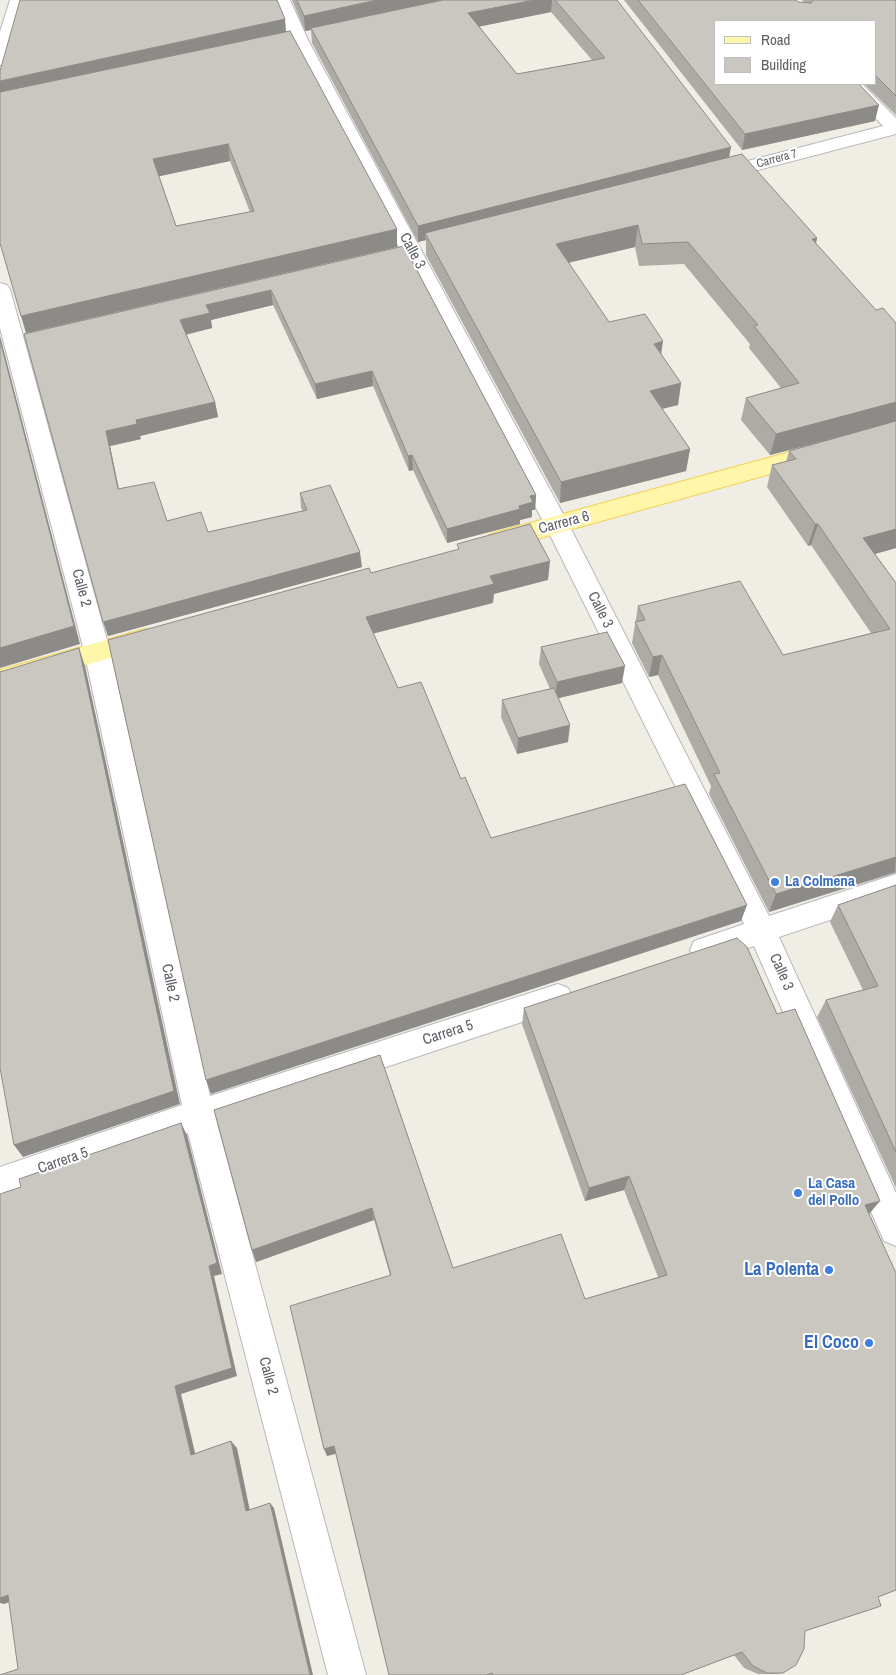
<!DOCTYPE html>
<style>
body{margin:0}
#map{position:relative;width:896px;height:1675px;overflow:hidden;background:#efede4;font-family:"Archivo Narrow",sans-serif}
canvas{display:block}
.legend{position:absolute;left:714px;top:20px;width:162px;height:65px;box-sizing:border-box;background:#fff;border:1px solid #bebfc1;margin:0;padding:6px 9px;list-style:none;font-size:15px;color:#5c5f65}
.legend li{display:flex;align-items:center;gap:10px;height:25px}
.legend b{width:25px;border:1px solid #bebfc1}
</style>
<div id="map">
<canvas width="896" height="1675"></canvas>
<ul class="legend">
<li><b style="height:6px;background:#fff6a9"></b>Road</li>
<li><b style="height:14px;background:#cac7c1"></b>Building</li>
</ul>
</div>
<script>
const context = document.querySelector('canvas').getContext('2d');
context.lineJoin = 'round';
const toPath = rows => new Path2D(rows.map(r => 'M' + r).join(''));
function trace(path, color, width, dash) { context.strokeStyle = color; context.lineWidth = width; context.lineCap = dash ? 'butt' : 'round'; context.setLineDash(dash || []); context.stroke(path); }
function fillPath(path, color) { context.fillStyle = color; context.fill(path, 'evenodd'); }
function write(font, color, halo, rows, align = 'center') {
  context.font = font + ' "Archivo Narrow",sans-serif'; context.lineWidth = 4; context.setLineDash([]); context.textBaseline = 'middle'; context.strokeStyle = halo; context.fillStyle = color; for (const [text, x, y, turn = 0] of rows) {
    context.save(); context.translate(x, y); context.rotate((+turn || 0) * Math.PI / 180); context.textAlign = isNaN(turn) ? turn : align; if (halo) context.strokeText(text, 0, 0); context.fillText(text, 0, 0); context.restore();
  }
}
const minor = toPath([
 [10,0,26,0,9,60,6,64,0,65,0,32,10,0],
 [274,0,290,0,308,40,569,525,769,916,896,874,896,898,779,937,896,1193,896,1246,884,1241,754,946,704,963,694,959,690,950,694,941,744,924,545,525,290,40,274,0],
 [843,84,862,84,896,118,896,134,716,181,709,179,707,175,709,171,883,126,843,84],
 [0,283,7,285,10,289,110,651,210,1096,558,984,568,988,573,997,568,1006,558,1010,217,1123,366,1675,328,1675,188,1133,0,1199,0,1167,182,1105,84,651,0,328,0,283]
]);
const major = toPath([
 [896,423,896,439,497,550,489,547,485,541,489,535,497,532,896,423],
 [145,629,154,631,157,638,154,645,0,690,0,670,145,629]
]);
trace(minor, '#b6b9be', 2);
trace(major, '#f2d15a', 2);
fillPath(minor, '#fff');
fillPath(major, '#fff6a9');
fillPath(toPath([
 [292,0,617,0,729,157,817,238,816,244,876,310,896,323,896,548,875,554,896,583,896,873,769,912,709,794,711,786,658,675,649,677,632,643,638,606,783,655,871,633,811,545,808,546,767,487,772,465,786,462,789,451,829,440,770,455,741,420,746,398,781,388,749,348,750,344,684,264,639,266,635,247,568,263,609,322,661,354,681,383,678,405,662,409,690,449,686,471,560,503,426,255,426,240,418,242,312,43,311,30,305,31],
 [551,12,592,60,517,74,479,26],
 [624,0,796,0,798,2,804,2,802,0,896,0,896,115,864,84,875,84,875,21,715,21,875,121,742,150],
 [285,19,286,32,397,229,397,247,26,333,0,92],
 [230,161,250,212,176,226,159,176],
 [404,246,536,495,535,510,532,510,532,517,520,520,520,524,447,543,413,470,409,471,373,386,317,399,273,305,211,320,212,328,186,335,215,402,218,417,140,436,141,439,110,446,119,489,167,521,208,532,303,511,301,508,300,493,362,567,108,636,24,334],
 [541,647,622,683,558,698,568,742,517,754,501,717,502,700,550,689,539,664],
 [896,885,896,1188,817,1017,826,1000,863,990,830,922,838,905],
 [524,1008,870,1213,869,1214,878,1597,805,1631,783,1673,773,1674,758,1674,744,1668,734,1655,681,1675,389,1675,336,1454,327,1456,390,1275,374,1220,256,1262,380,1055,453,1268,585,1299,658,1277,624,1190,585,1201,522,1024]
]), '#aeaba6');
fillPath(toPath([
 [377,0,448,0,311,28,311,30,305,31,304,16],
 [534,0,552,0,551,12,468,29,468,13],
 [285,19,286,35,1,97,0,91,0,81],
 [879,105,875,121,742,150,745,134],
 [228,144,230,161,156,177,153,159],
 [731,147,728,163,425,233,426,240,418,242,418,226],
 [638,225,635,247,554,266,556,244],
 [397,229,397,247,26,333,21,316],
 [817,238,812,260,812,239],
 [271,290,273,305,211,320,212,328,183,335,180,320,206,305],
 [0,336,80,644,0,668],
 [663,341,660,363,654,344],
 [372,371,373,386,317,399,315,384],
 [681,383,678,405,647,412,650,391],
 [215,402,218,417,140,436,141,439,110,446,122,504,106,431,136,420],
 [896,402,896,422,770,455,776,434],
 [690,449,686,471,560,503,561,482],
 [412,455,413,470,409,471,408,456],
 [536,495,535,510,532,510,532,517,520,520,520,524,447,543,447,529,530,496],
 [815,524,818,524,811,545,808,546],
 [896,529,896,548,856,559,863,538],
 [360,552,362,567,108,636,103,622],
 [550,561,548,580,494,594,493,603,368,635,366,617,490,576],
 [79,648,85,666,180,1104,23,1157,14,1145],
 [662,655,658,675,649,677,653,657],
 [625,666,622,683,555,699,557,682],
 [570,725,568,742,517,754,518,738],
 [896,857,895,872,769,912,776,894],
 [747,905,741,921,211,1094,206,1080],
 [181,1123,187,1135,222,1274,214,1276,237,1376,181,1394,197,1461,191,1455,175,1386,209,1266],
 [629,1176,624,1190,585,1201,589,1188],
 [880,1201,870,1213,855,1218,865,1205],
 [372,1208,374,1220,256,1262,252,1250],
 [231,1441,237,1448,251,1516,246,1511],
 [334,1446,337,1453,327,1456,324,1449],
 [270,1503,274,1508,313,1675,310,1675],
 [8,1595,19,1599,4,1604,0,1603,0,1598]
]), '#8d8b87');
const building = toPath([
 [20,0,277,0,285,19,0,81,0,71,20,0],
 [297,0,377,0,304,16,297,0],
 [443,0,534,0,468,13,517,74,605,58,555,0,617,0,731,147,418,226,311,28,443,0],
 [638,0,796,0,798,2,811,3,813,0,896,0,896,96,875,75,875,21,715,21,715,84,859,84,879,105,745,134,638,0],
 [290,31,397,229,21,316,0,243,0,92,290,31],
 [228,144,254,211,176,226,153,159,228,144],
 [742,154,817,238,812,239,876,310,883,308,896,323,896,402,776,434,746,398,799,383,754,326,758,325,688,242,642,244,638,225,556,244,609,322,645,314,663,341,654,344,681,383,650,391,690,449,561,482,425,233,742,154],
 [404,246,536,495,530,496,533,502,519,506,520,509,447,529,412,455,408,456,372,371,315,384,271,290,206,305,210,313,180,320,215,402,136,420,137,424,106,431,118,489,154,482,167,521,201,512,208,532,307,510,300,493,330,485,360,552,103,622,24,334,404,246],
 [0,340,74,626,0,648,0,340],
 [896,421,896,529,863,538,896,583,896,857,776,894,714,774,720,773,662,655,653,657,635,622,645,620,638,606,740,581,783,655,890,629,818,524,815,524,772,465,796,459,789,451,896,421],
 [530,524,550,561,490,576,494,584,366,617,398,688,421,682,461,779,465,777,491,838,685,784,747,905,206,1080,108,640,369,568,371,573,459,549,457,544,530,524],
 [607,632,625,666,557,682,541,647,607,632],
 [79,648,174,1091,14,1145,0,1068,0,672,79,648],
 [554,688,570,725,518,738,502,700,554,688],
 [896,885,896,1152,826,1000,878,986,838,905,896,885],
 [737,938,747,947,777,1014,795,1009,880,1201,865,1205,896,1273,896,1590,878,1597,881,1606,805,1631,804,1649,796,1665,783,1673,767,1673,753,1666,742,1652,681,1675,493,1675,492,1673,486,1675,389,1675,334,1446,324,1449,290,1306,391,1275,372,1208,252,1250,214,1110,380,1055,453,1268,561,1234,585,1299,667,1275,629,1176,589,1188,524,1008,737,938],
 [181,1123,217,1263,209,1266,232,1368,175,1386,191,1455,231,1441,246,1511,270,1503,310,1675,0,1675,18,1669,8,1595,0,1598,0,1194,21,1187,19,1179,181,1123]
]);
fillPath(building, '#cac7c1');
trace(building, '#8d8b87', 1);
for (const [x, y, r, color] of [
 [775,882,5,"#3f7fe0"],
 [798,1193,5,"#3f7fe0"],
 [829,1270,5,"#3f7fe0"],
 [869,1343,5,"#3f7fe0"]
]) { const dot = new Path2D(); dot.arc(x, y, r, 0, 2 * Math.PI); context.fillStyle = color; context.fill(dot); trace(dot, '#fff', 2); }
write('12px', '#5c5f65', '#fff', [
 ["Carrera 7",777,159,-15]
]);
write('15px', '#5c5f65', '#fff', [
 ["Calle 3",412,251,62],
 ["Carrera 6",564,523,-15],
 ["Calle 2",81,588,75],
 ["Calle 3",600,610,63],
 ["Calle 3",781,972,66],
 ["Calle 2",170,983,78],
 ["Carrera 5",448,1033,-18],
 ["Carrera 5",63,1161,-19],
 ["Calle 2",268,1376,75]
]);
write('bold 15px', '#366cbe', '#fff', [
 ["La Colmena",785,882],
 ["La Casa",808,1184],
 ["del Pollo",808,1201]
], 'left');
write('bold 18px', '#366cbe', '#fff', [
 ["La Polenta",819,1270],
 ["El Coco",859,1343]
], 'right');
</script>
